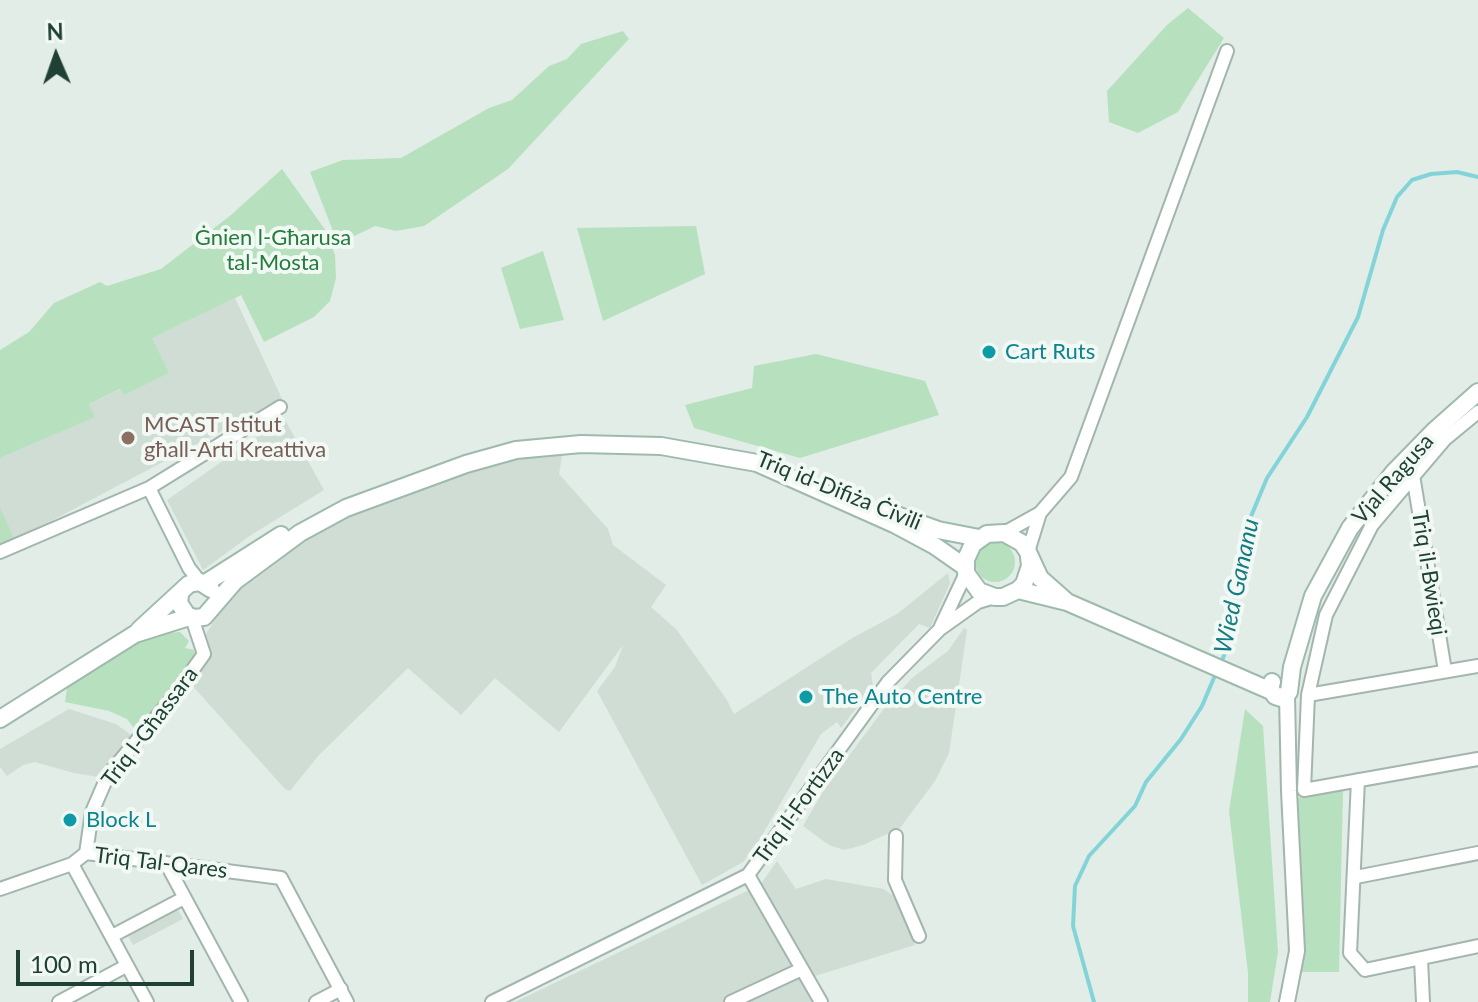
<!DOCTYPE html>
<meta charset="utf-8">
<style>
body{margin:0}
#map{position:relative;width:1478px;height:1002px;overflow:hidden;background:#e1ede6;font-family:Lato,sans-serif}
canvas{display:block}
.north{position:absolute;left:16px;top:16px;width:80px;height:80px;-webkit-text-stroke:6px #f2f9f5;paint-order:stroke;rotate:358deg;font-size:22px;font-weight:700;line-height:32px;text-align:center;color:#1f4034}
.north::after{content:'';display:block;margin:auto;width:28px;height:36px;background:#1f4034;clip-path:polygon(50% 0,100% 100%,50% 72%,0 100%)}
.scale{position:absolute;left:16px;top:950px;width:178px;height:36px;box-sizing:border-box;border:4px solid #1f4034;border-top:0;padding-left:10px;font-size:24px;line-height:28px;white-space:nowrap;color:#1f4034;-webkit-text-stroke:6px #f2f9f5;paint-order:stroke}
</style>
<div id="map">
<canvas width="1478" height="1002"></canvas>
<div class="north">N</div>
<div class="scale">100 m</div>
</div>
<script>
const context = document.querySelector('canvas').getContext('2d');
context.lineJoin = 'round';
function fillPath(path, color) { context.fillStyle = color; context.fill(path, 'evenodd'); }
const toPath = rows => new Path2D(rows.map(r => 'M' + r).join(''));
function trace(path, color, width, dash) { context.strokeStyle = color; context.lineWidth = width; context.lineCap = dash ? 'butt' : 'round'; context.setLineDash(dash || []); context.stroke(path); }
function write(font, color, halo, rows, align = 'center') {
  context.font = font + ' Lato,sans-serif'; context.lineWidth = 8; context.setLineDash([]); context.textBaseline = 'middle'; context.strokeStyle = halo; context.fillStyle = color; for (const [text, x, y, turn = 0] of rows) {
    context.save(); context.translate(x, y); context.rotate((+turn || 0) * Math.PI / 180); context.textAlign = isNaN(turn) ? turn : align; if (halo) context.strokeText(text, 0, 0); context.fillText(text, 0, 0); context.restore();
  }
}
fillPath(toPath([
 [235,298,282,399,0,548,0,458,94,417,89,404,121,389,123,394,169,373,151,338],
 [284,418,324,490,251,535,203,570,167,500],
 [563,450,559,474,608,529,613,545,666,585,651,607,676,629,727,700,734,714,854,637,897,614,948,573,950,583,930,628,919,624,871,673,873,686,841,728,837,722,821,734,758,842,743,862,702,885,597,691,615,667,623,645,559,732,495,678,461,715,408,668,318,756,290,791,285,789,181,673,241,579,361,505,504,459],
 [964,628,967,630,949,753,935,781,900,828,863,845,844,850,829,845,803,826,825,788,883,710,912,678,948,651],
 [69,709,116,724,134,737,105,778,74,773,35,762,23,765,7,776,0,767,0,749],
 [777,861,796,889,826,879,884,889,896,898,915,945,815,976,760,885],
 [749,890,812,1002,515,1002],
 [177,908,183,919,133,945,127,934]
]), '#cfddd5');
fillPath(toPath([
 [1188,8,1224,38,1178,112,1138,133,1109,122,1107,91,1167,25],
 [623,31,629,39,508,169,424,226,396,231,375,226,338,244,310,172,343,160,401,158,489,108,512,100,549,66,567,59,581,44],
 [282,169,326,231,335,255,336,278,330,301,314,317,264,342,241,295,235,298,152,338,169,373,124,395,120,389,89,404,95,417,0,458,0,350,29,332,54,303,100,282,107,286,161,269,231,215],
 [696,226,705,274,603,321,577,228],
 [543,251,564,320,520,329,501,268],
 [816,354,925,381,939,415,800,458,694,428,685,405,752,388,754,366],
 [0,507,15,541,0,547],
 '975 562a20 20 0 1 1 40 0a20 20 0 1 1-40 0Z',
 [180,632,189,641,185,648,194,650,194,654,169,695,136,731,127,719,109,711,65,702,67,688,149,635],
 [1245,709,1263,726,1278,952,1270,1002,1248,1002,1248,973,1229,811],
 [1343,791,1339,972,1299,972,1295,798]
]), '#b7e1be');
trace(toPath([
 [1220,665,1228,646,1236,578,1247,526,1267,478,1307,417,1358,317,1383,230,1397,197,1412,180,1431,174,1457,172,1478,177],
 [1094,1002,1073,926,1075,886,1089,856,1135,806,1146,782,1181,739,1202,706,1216,673]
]), '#83d4d8', 4);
const minor = toPath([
 [1478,412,1445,439,1372,525,1326,615,1308,695,1304,790,1478,759],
 [1413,475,1445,671],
 [149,488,280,407],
 [1004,533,1040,513],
 [0,552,149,488,189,568,200,582],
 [1028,552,1040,513,1071,477,1227,51],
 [941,626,966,573],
 [1308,695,1478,666],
 [1358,780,1350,953,1365,970,1478,946],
 [896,836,895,880,919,936],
 [86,853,92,812,108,775,174,696,204,654,192,618],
 [166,863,241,1002],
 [72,864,147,1002],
 [748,875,821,1002],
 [1356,877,1478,853],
 [0,889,72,864,86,853,281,878,347,1002],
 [112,936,184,898],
 [1421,959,1423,1002],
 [59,1002,126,966],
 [316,1002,341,989],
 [492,1002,748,875,888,682,940,629,978,602,995,597],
 [731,1002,802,969]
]);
const tertiary = toPath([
 [1287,695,1289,791,1297,951,1287,1002]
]);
const secondary = toPath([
 [888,512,938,530,979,538],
 [1029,557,1030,566,1024,584,1018,590,1003,597,995,597,979,591,966,573,966,559,973,544,987,534,1004,533,1022,543,1028,552,1040,578,1066,601],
 [204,584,281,535],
 [1018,590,1067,602,1271,691],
 [180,595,179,603,187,615,194,618,204,617,235,581,300,533,346,508,466,464,516,450,581,444,661,446,757,463,894,524,935,546,965,567],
 [139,630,189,584,200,582,211,589],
 [1272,682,1270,688,1275,696,1281,698,1289,692,1292,667,1313,596,1350,528,1394,472,1434,431,1478,392],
 [0,719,135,634,189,617]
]);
trace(minor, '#a3b6ad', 16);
trace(tertiary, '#a3b6ad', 18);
trace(secondary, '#9ebaad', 20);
trace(minor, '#fff', 12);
trace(tertiary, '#fff', 14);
trace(secondary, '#fff', 16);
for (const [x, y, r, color] of [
 [989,352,8,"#0f9aa8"],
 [128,438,8,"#8d6e63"],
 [806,697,8,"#0f9aa8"],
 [70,820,8,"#0f9aa8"]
]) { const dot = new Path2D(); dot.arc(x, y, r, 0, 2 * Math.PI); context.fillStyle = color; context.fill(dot); trace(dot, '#f2f9f5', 3); }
write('22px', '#257b3d', '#f2f9f5', [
 ["Ġnien l-Għarusa",273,238],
 ["tal-Mosta",273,263]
]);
write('22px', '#0d838f', '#f2f9f5', [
 ["Cart Ruts",1005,352],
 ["The Auto Centre",822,697],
 ["Block L",86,820]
], 'left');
write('22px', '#785e54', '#f2f9f5', [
 ["MCAST Istitut",144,425],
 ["għall-Arti Kreattiva",144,450]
], 'left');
write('22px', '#1f4034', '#f2f9f5', [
 ["Vjal Ragusa",1393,479,-49],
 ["Triq id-Difiża Ċivili",839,491,22],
 ["Triq il-Bwieqi",1429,573,81],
 ["Triq l-Għassara",150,727,-53],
 ["Triq il-Fortizza",799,806,-54],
 ["Triq Tal-Qares",161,863,7]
]);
write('italic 24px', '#137b82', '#f2f9f5', [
 ["Wied Gananu",1237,586,-78]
]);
</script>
